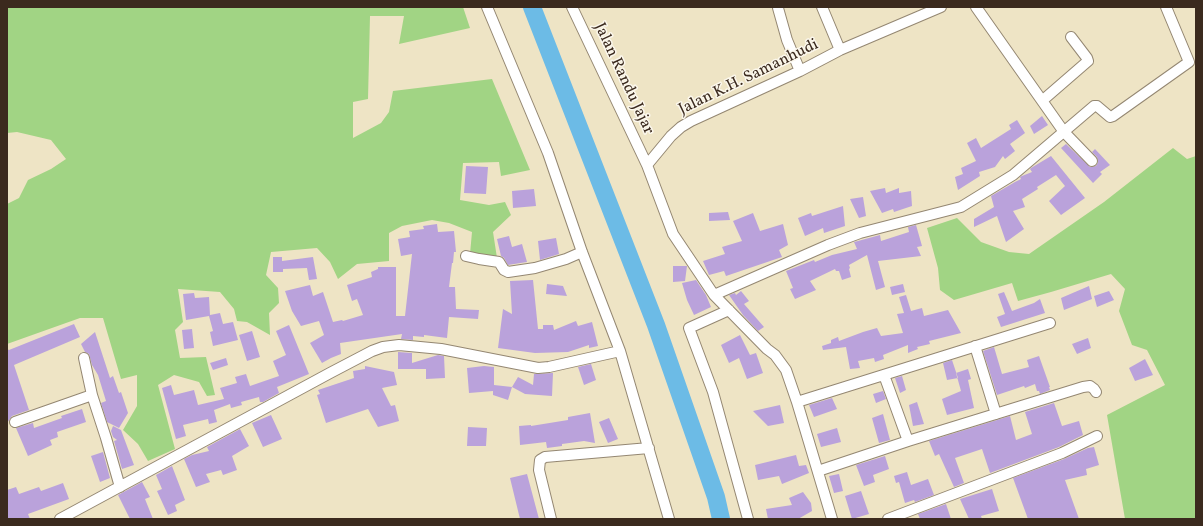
<!DOCTYPE html>
<style>
body{margin:0}
#map{position:relative;width:1203px;height:526px;overflow:hidden;background:#eee4c5;font-family:Vollkorn,serif}
canvas{display:block}
.frame{position:absolute;inset:0;border:8px solid #3b2a1e;pointer-events:none}
</style>
<div id="map">
<canvas width="1203" height="526"></canvas>
<div class="frame"></div>
</div>
<script>
const context = document.querySelector('canvas').getContext('2d');
context.lineJoin = 'round';
function fillPath(path, color) { context.fillStyle = color; context.fill(path, 'evenodd'); }
const toPath = rows => new Path2D(rows.map(r => 'M' + r).join(''));
function trace(path, color, width, dash) { context.strokeStyle = color; context.lineWidth = width; context.lineCap = dash ? 'butt' : 'round'; context.setLineDash(dash || []); context.stroke(path); }
function write(font, color, halo, rows, align = 'center') {
  context.font = font + ' Vollkorn,serif'; context.lineWidth = 3; context.setLineDash([]); context.textBaseline = 'middle'; context.strokeStyle = halo; context.fillStyle = color; for (const [text, x, y, turn = 0] of rows) {
    context.save(); context.translate(x, y); context.rotate((+turn || 0) * Math.PI / 180); context.textAlign = isNaN(turn) ? turn : align; if (halo) context.strokeText(text, 0, 0); context.fillText(text, 0, 0); context.restore();
  }
}
fillPath(toPath([
 [7,7,463,7,470,28,399,44,404,16,370,16,368,99,353,102,353,138,381,123,389,112,393,91,492,79,530,170,501,176,499,162,463,163,460,200,489,205,505,202,511,215,493,232,497,258,470,254,472,232,449,223,432,220,402,226,389,233,389,261,357,264,338,279,330,262,317,248,271,252,266,275,278,288,279,303,269,313,270,335,247,322,237,321,234,309,220,292,178,289,183,322,175,330,180,358,206,357,215,395,207,396,199,382,174,375,158,385,175,449,148,461,138,444,123,430,137,406,137,375,121,379,103,318,80,318,7,344,7,204,19,198,28,180,51,169,66,159,51,140,17,132,7,133],
 [1173,148,1187,159,1196,156,1196,519,1125,519,1107,415,1165,385,1147,350,1132,345,1119,311,1125,289,1111,274,1051,292,1018,301,1012,283,954,300,940,290,938,268,927,228,957,218,981,242,1009,252,1029,254,1104,202]
]), '#a1d484');
trace(toPath([
 [532,7,656,325,716,497,721,519]
]), '#6cbbe6', 18);
fillPath(toPath([
 [1042,116,1048,125,1034,134,1030,126],
 [1017,120,1025,133,1010,144,1015,151,1005,159,1003,156,995,167,979,172,980,176,958,190,955,177,963,174,961,168,976,161,967,143,976,138,981,148,1011,129,1009,125],
 [1066,144,1090,167,1096,166,1098,162,1097,157,1092,152,1095,149,1110,165,1100,172,1102,174,1093,183,1061,148],
 [1051,156,1085,198,1061,215,1049,201,1065,186,1056,175,1037,187,1038,189,1022,199,1025,207,1013,211,1024,229,1006,242,997,216,974,227,974,219,994,207,991,196,1015,182,1021,179,1020,177,1022,176,1032,172,1030,169,1031,168],
 [466,166,488,167,486,194,464,193],
 [885,188,886,193,899,188,899,193,911,191,912,206,894,212,893,209,882,213,870,191],
 [534,189,536,206,513,208,512,191],
 [863,197,866,216,859,218,850,199],
 [843,206,845,226,824,233,823,228,805,236,798,218,811,213,812,216],
 [728,212,730,220,709,221,709,213],
 [753,213,760,231,783,224,788,245,779,250,782,257,726,276,724,271,709,275,703,261,725,254,722,247,742,241,733,221],
 [437,224,438,232,454,231,456,252,454,252,453,263,452,263,449,287,455,287,456,309,479,310,478,319,449,317,447,338,424,335,424,337,413,336,413,340,401,339,402,334,340,343,341,354,331,358,322,363,310,343,324,335,319,321,301,326,292,311,285,291,310,285,313,296,323,292,333,322,342,320,343,321,363,315,357,299,352,301,347,285,372,277,371,272,378,269,378,267,396,267,396,316,405,316,412,254,401,256,398,239,410,237,409,231,424,229,423,226],
 [916,225,922,246,917,247,921,256,878,261,885,287,876,290,867,255,849,265,850,268,849,269,851,277,842,280,839,271,836,271,835,269,810,281,816,290,795,299,790,289,793,288,786,271,814,260,815,262,832,255,857,249,854,242,858,241,880,235,881,241,909,232,908,227],
 [509,236,512,247,522,244,527,262,508,265,504,258,501,256,497,239],
 [556,238,559,254,540,260,538,241],
 [273,257,282,257,282,261,313,257,317,279,309,280,307,268,283,269,283,272,273,272],
 [673,266,687,266,685,281,673,282],
 [533,280,538,329,543,329,543,325,553,325,554,330,576,321,578,326,592,322,598,346,589,348,589,345,568,352,535,353,498,348,503,309,512,314,510,281],
 [696,280,706,295,711,307,694,315,687,300,682,283],
 [547,284,563,286,567,296,546,294],
 [903,284,905,292,892,295,890,287],
 [1089,286,1092,299,1064,310,1061,298],
 [741,291,749,301,744,304,764,327,758,331,743,315,729,295,735,293,736,295],
 [1109,291,1114,300,1097,307,1094,296],
 [1004,292,1012,311,1034,303,1040,299,1045,313,1001,327,997,317,1005,314,998,294],
 [194,293,195,298,209,297,210,315,220,313,223,324,233,322,238,340,213,346,210,332,213,331,209,316,186,320,183,294],
 [906,295,911,311,922,308,924,316,948,310,961,333,929,341,930,344,917,347,918,349,908,353,908,345,883,355,884,359,875,362,874,358,858,361,860,368,850,369,846,347,823,350,822,346,831,343,831,340,838,337,839,341,863,332,877,328,881,336,903,333,897,314,904,313,899,297],
 [74,324,80,337,14,365,29,410,12,416,7,423,7,349,9,350],
 [289,325,309,374,277,387,279,393,263,402,260,402,259,397,241,402,242,405,231,408,230,404,214,410,217,422,209,424,208,419,183,425,186,436,176,439,162,388,171,385,174,395,194,390,198,405,224,399,220,388,237,383,235,377,246,374,250,386,279,376,273,361,286,355,276,331],
 [192,329,194,348,184,349,182,330],
 [252,331,260,357,247,361,239,335],
 [95,332,110,378,113,376,119,393,121,392,128,413,119,428,107,422,101,403,106,401,98,375,92,365,89,354,85,352,81,344],
 [740,335,750,355,756,353,763,373,747,379,739,358,729,363,721,345],
 [1088,338,1091,348,1077,354,1072,344],
 [994,347,1002,374,1029,367,1027,360,1039,356,1050,387,1049,387,1050,390,1040,394,1039,391,1037,391,1035,384,1025,388,1024,386,997,395,983,351],
 [398,352,412,353,412,363,438,355,444,356,445,378,426,379,426,369,398,369],
 [226,358,228,365,213,370,210,363],
 [1145,359,1153,375,1135,381,1129,368],
 [952,360,958,378,947,380,943,363],
 [591,364,596,380,584,385,578,367],
 [365,366,394,372,397,385,382,388,391,406,395,405,399,421,378,427,368,409,326,423,317,395,320,394,318,390,354,378,353,371,365,369],
 [484,366,494,367,494,385,512,387,508,400,493,395,493,391,469,393,467,368],
 [968,369,971,379,968,380,974,408,947,415,942,399,961,391,956,373],
 [553,373,552,396,525,394,512,387,518,377,533,385,534,374],
 [902,376,906,390,900,393,895,378],
 [883,391,886,399,876,403,873,394],
 [832,398,837,409,814,417,809,405],
 [917,402,924,424,913,426,909,405],
 [1054,403,1062,426,1079,421,1083,435,1059,447,990,473,982,449,955,458,964,483,954,487,939,454,935,456,929,441,1010,416,1016,440,1032,434,1025,412],
 [780,405,784,423,768,426,753,411],
 [82,409,86,422,57,432,58,437,50,440,52,445,28,456,16,428,33,423,34,428,62,418,61,416],
 [590,413,595,443,584,441,562,444,562,446,547,448,546,442,520,445,519,426,531,425,531,426,568,420,568,417],
 [883,414,890,440,879,443,872,418],
 [271,415,282,439,263,447,252,423],
 [609,418,618,439,608,443,599,422],
 [113,426,121,430,134,465,122,469,114,441,117,440,113,437,111,431],
 [468,427,487,428,486,446,467,446],
 [837,428,841,442,821,447,817,434],
 [240,429,249,446,232,456,237,470,223,475,221,470,206,474,210,482,196,487,184,459,192,455,209,451,207,447],
 [1094,447,1099,465,1086,469,1087,475,1065,480,1079,519,1028,519,1013,478,1064,459,1088,448],
 [103,452,110,478,100,482,91,456],
 [796,455,799,466,806,465,809,473,782,484,779,476,758,480,755,465],
 [885,456,889,469,873,475,875,482,864,486,856,465],
 [172,466,185,500,175,505,177,511,168,515,157,491,162,489,156,475],
 [907,472,911,485,928,479,934,495,915,502,914,500,905,503,899,482,896,483,894,476],
 [527,474,539,519,520,519,510,478],
 [839,474,843,491,834,493,829,476],
 [142,482,150,497,145,499,153,519,130,519,118,495],
 [63,483,69,499,28,514,30,519,7,519,7,490,16,487,19,494,39,487,41,491],
 [992,489,999,511,981,516,982,519,969,519,960,499],
 [861,491,869,514,852,519,845,496],
 [803,492,811,503,812,511,798,519,768,519,766,509,792,505,789,498],
 [946,504,951,519,920,519,918,514]
]), '#baa2db');
const street = toPath([
 [487,7,548,153,582,252,620,351,669,519],
 [572,7,647,165,673,234,714,295,767,349,775,355,786,370,797,402,832,519],
 [822,7,840,50],
 [976,7,1064,132,1092,161],
 [778,8,787,40,800,71],
 [1043,100,1088,61,1087,58,1071,37],
 [647,165,671,136,681,127,691,121,800,71,840,50,941,7],
 [466,256,479,259,499,262,504,270,508,272,535,268,566,259,582,252],
 [714,295,828,245,860,233,961,207,1013,175,1094,106,1097,106,1110,117,1113,116,1189,62,1166,7],
 [729,310,689,328,713,392,748,519],
 [975,346,996,414],
 [84,358,92,395,106,438,120,487],
 [884,375,908,441],
 [797,402,1050,323],
 [15,422,92,395],
 [818,471,908,441,1083,387,1090,386,1094,389,1096,392],
 [60,519,330,373,372,351,383,347,399,345,441,349,538,368,549,367,620,351],
 [551,519,539,470,540,460,545,457,649,448],
 [888,519,1062,453,1097,436]
]);
trace(street, '#948772', 12);
trace(street, '#fff', 10);
write('16px', '#3b2a1e', '#fbf7ec', [
 ["Jalan K.H. Samanhudi",749,78,-26],
 ["Jalan Randu Jajar",623,79,65]
]);
</script>
